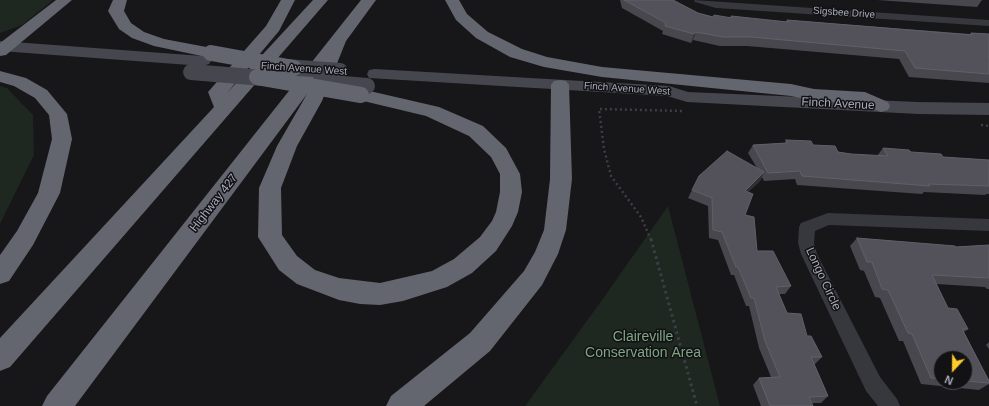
<!DOCTYPE html>
<style>
body{margin:0}
#map{position:relative;width:989px;height:406px;overflow:hidden;background:#171619;font-family:Arial,sans-serif}
canvas{display:block}
.north{position:absolute;left:933px;top:350px;width:40px;height:40px;box-sizing:border-box;background:#121114;border:1px solid #4e4f56;border-radius:50%;rotate:202deg;font-size:11px;font-weight:700;line-height:16px;text-align:center;color:#a8abba}
.north::after{content:'';display:block;margin:auto;width:14px;height:18px;background:#ffcc28;clip-path:polygon(50% 0,100% 100%,50% 72%,0 100%)}
</style>
<div id="map">
<canvas width="989" height="406"></canvas>
<div class="north">N</div>
</div>
<script>
const context = document.querySelector('canvas').getContext('2d');
context.lineJoin = 'round';
function fillPath(path, color) { context.fillStyle = color; context.fill(path, 'evenodd'); }
const toPath = rows => new Path2D(rows.map(r => 'M' + r).join(''));
function trace(path, color, width, dash) { context.strokeStyle = color; context.lineWidth = width; context.lineCap = dash ? 'butt' : 'round'; context.setLineDash(dash || []); context.stroke(path); }
function write(font, color, halo, rows, align = 'center') {
  context.font = font + ' Arial,sans-serif'; context.lineWidth = 3; context.setLineDash([]); context.textBaseline = 'middle'; context.strokeStyle = halo; context.fillStyle = color; for (const [text, x, y, turn = 0] of rows) {
    context.save(); context.translate(x, y); context.rotate((+turn || 0) * Math.PI / 180); context.textAlign = isNaN(turn) ? turn : align; if (halo) context.strokeText(text, 0, 0); context.fillText(text, 0, 0); context.restore();
  }
}
fillPath(toPath([
 [0,0,53,0,22,25,0,33],
 [0,86,7,88,33,115,34,155,0,224],
 [668,206,720,406,525,406,602,300]
]), '#1e2720');
trace(toPath([
 [981,125,989,126],
 [651,240,641,217,611,176,604,149,599,109,684,111]
]), '#3d3f45', 2.5, [2, 3]);
trace(toPath([
 [651,239,697,406]
]), '#3d3f45', 3, [2.5, 3.5]);
fillPath(toPath([
 [694,0,989,20,989,26,716,8,695,2,694,0],
 [828,213,989,219,989,231,829,225,815,231,814,243,817,254,880,377,897,399,900,406,878,406,866,391,801,254,798,243,799,227,801,223,828,213]
]), '#37383e');
fillPath(toPath([
 [0,41,203,56,209,58,211,61,209,64,203,66,0,51,0,41],
 [375,69,669,86,688,92,918,102,989,103,989,115,918,114,687,102,667,96,369,78,367,74,369,70,375,69]
]), '#45464e');
fillPath(toPath([
 [56,0,72,0,6,55,0,56,0,43,56,0],
 [113,0,127,0,124,11,131,23,144,32,164,39,217,49,219,53,217,57,211,58,154,46,132,38,119,29,108,11,113,0],
 [281,0,295,0,279,31,227,93,313,0,328,0,10,367,0,371,0,338,214,107,208,92,266,26,281,0],
 [361,0,376,0,346,41,322,101,297,146,281,188,282,235,297,256,315,270,339,278,380,283,432,271,454,259,480,237,492,221,496,212,500,192,500,174,491,157,469,136,426,116,355,99,352,95,355,91,361,89,439,107,483,126,506,148,520,174,522,192,518,212,512,226,496,251,472,273,447,287,403,301,380,305,360,304,339,300,297,284,279,270,258,237,259,188,277,146,307,94,75,406,42,406,47,396,361,0],
 [445,0,459,0,467,14,488,32,522,49,547,57,602,67,791,84,814,89,865,92,888,102,890,106,888,110,881,112,861,104,814,101,791,96,602,77,544,67,510,57,476,38,456,20,445,0],
 [0,71,26,78,47,90,67,114,72,139,60,193,33,245,9,281,0,284,0,255,17,231,38,193,52,139,49,115,35,98,14,86,0,82,0,71],
 [560,80,566,81,569,85,572,179,566,230,558,254,542,285,490,351,424,406,386,406,391,396,470,333,524,271,535,252,544,230,550,179,551,85,554,81,560,80]
]), '#63656f');
trace(toPath([
 [273,66,340,71],
 [191,72,276,79],
 [320,82,367,86]
]), '#45464e', 16);
trace(toPath([
 [211,53,294,68],
 [257,77,361,95]
]), '#63656f', 16);
fillPath(toPath([
 [620,0,673,0,698,13,713,17,730,18,731,16,786,22,787,20,970,34,971,33,989,34,989,83,909,77,899,59,747,46,720,46,693,40,691,43,662,34,663,31,622,8],
 [877,0,982,0,977,7],
 [786,140,813,145,838,152,851,154,877,156,883,148,943,157,989,160,989,194,986,194,985,195,924,192,922,194,797,185,795,179,764,181,762,177,760,181,748,192,745,215,757,251,791,286,785,294,779,294,787,313,807,336,822,357,815,364,814,364,828,396,821,403,812,403,813,406,761,406,753,385,759,378,771,377,759,348,749,306,746,306,734,275,731,275,718,240,709,238,708,206,688,198,692,190,757,168,748,153,753,145,785,143],
 [857,238,956,247,989,245,989,289,987,289,985,287,936,284,948,308,968,329,964,332,989,381,989,384,979,390,921,384,903,341,899,341,880,298,875,297,864,271,860,270,850,246],
 [941,358,965,358,965,382,941,382],
 [989,342,989,349,986,345]
]), '#48474e');
fillPath(toPath([
 [696,32,693,40,691,43,694,34],
 [764,172,760,181,741,199,745,191]
]), '#302f34');
const building = toPath([
 [624,0,673,0,698,13,713,17,714,15,732,18,731,16,788,22,787,20,972,35,971,33,989,34,989,57,988,57,989,59,989,74,915,68,905,51,751,37,723,37,696,32,694,34,665,26,666,23,624,0],
 [786,140,811,141,813,145,835,146,838,152,851,154,888,156,883,148,909,150,911,152,941,154,943,157,989,160,989,186,928,184,930,186,802,176,800,171,768,173,753,145,787,143,786,140],
 [727,151,764,172,745,191,753,194,745,215,754,217,757,251,773,251,791,286,776,287,787,313,801,314,807,336,811,336,822,357,811,357,828,396,809,397,813,406,770,406,759,378,780,377,765,341,754,298,751,298,738,267,736,267,722,232,713,230,712,198,692,190,699,176,727,151],
 [857,238,955,246,956,247,989,245,989,278,932,275,948,308,957,309,968,329,962,329,989,381,989,383,965,381,965,358,941,358,941,379,931,378,912,334,908,333,888,290,882,289,872,262,867,262,857,238]
]);
fillPath(building, '#53525a');
trace(building, '#606069', 1);
write('10px', '#a8abba', '#121114', [
 ["Sigsbee Drive",844,13,4],
 ["Finch Avenue West",304,69,4],
 ["Finch Avenue West",627,89,4]
]);
write('12px', '#a8abba', '#121114', [
 ["Finch Avenue",838,104,3],
 ["Highway 427",214,203,-52],
 ["Longo Circle",823,279,65]
]);
write('14px', '#7da684', '#121114', [
 ["Claireville",643,337],
 ["Conservation Area",643,353]
]);
</script>
